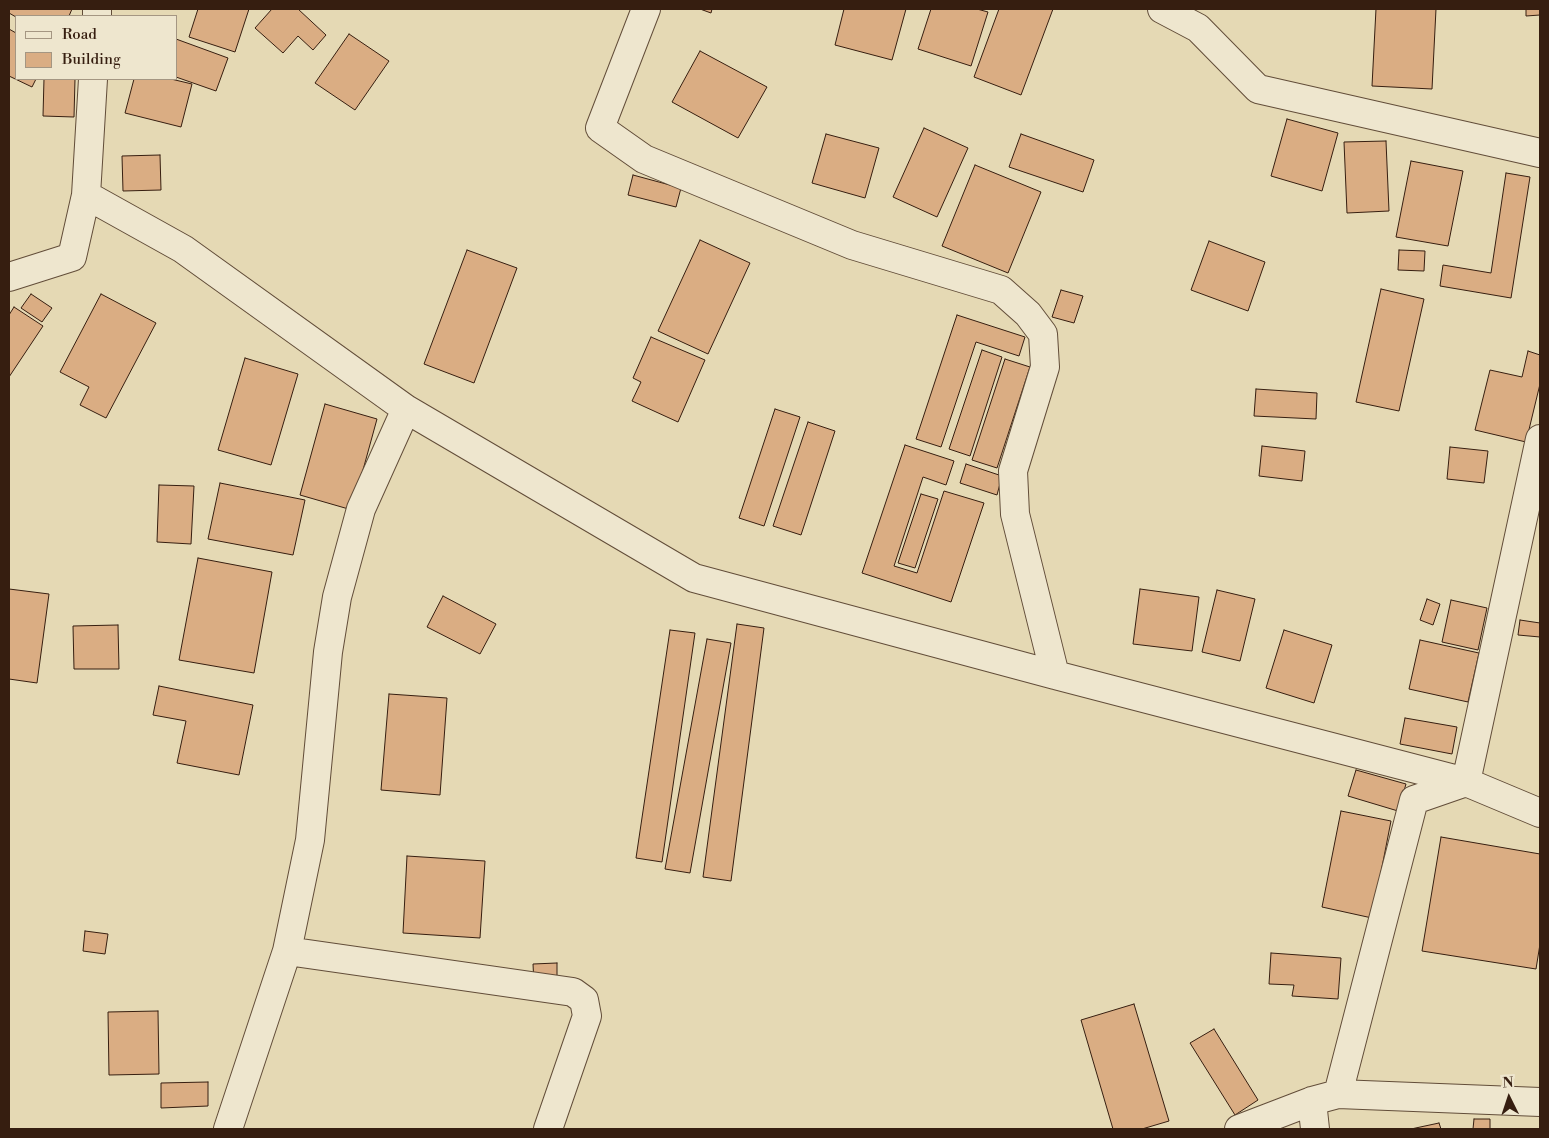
<!DOCTYPE html>
<style>
body{margin:0}
#map{position:relative;width:1549px;height:1138px;overflow:hidden;background:#e5d9b4;font-family:"Libre Bodoni",serif}
canvas{display:block}
.frame{position:absolute;inset:0;border:10px solid #361e10;pointer-events:none}
.legend{position:absolute;left:15px;top:15px;width:162px;height:65px;box-sizing:border-box;background:#eee6ce;border:1px solid #a49682;margin:0;padding:6px 9px;list-style:none;font-size:15px;color:#361e10}
.legend li{display:flex;align-items:center;gap:10px;height:25px}
.legend b{width:25px;border:1px solid #a49682}
.north{position:absolute;left:1484px;top:1073px;width:50px;height:50px;-webkit-text-stroke:4px #eee6ce;paint-order:stroke;rotate:356deg;font-size:14px;font-weight:700;line-height:20px;text-align:center;color:#361e10}
.north::after{content:'';display:block;margin:auto;width:18px;height:22px;background:#361e10;clip-path:polygon(50% 0,100% 100%,50% 72%,0 100%)}
</style>
<div id="map">
<canvas width="1549" height="1138"></canvas>
<div class="frame"></div>
<ul class="legend">
<li><b style="height:6px;background:#eee6ce"></b>Road</li>
<li><b style="height:14px;background:#daad83"></b>Building</li>
</ul>
<div class="north">N</div>
</div>
<script>
const context = document.querySelector('canvas').getContext('2d');
context.lineJoin = 'round';
function fillPath(path, color) { context.fillStyle = color; context.fill(path, 'evenodd'); }
const toPath = rows => new Path2D(rows.map(r => 'M' + r).join(''));
function trace(path, color, width, dash) { context.strokeStyle = color; context.lineWidth = width; context.lineCap = dash ? 'butt' : 'round'; context.setLineDash(dash || []); context.stroke(path); }
const building = toPath([
 [9,9,72,9,69,16,16,17,9,13,9,9],
 [198,9,249,9,235,52,189,37,198,9],
 [272,9,298,9,326,35,313,50,298,36,283,53,255,28,272,9],
 [700,9,712,9,711,13,700,9],
 [844,9,906,9,892,60,835,45,844,9],
 [931,9,977,9,988,12,971,66,918,49,931,9],
 [999,9,1053,9,1021,95,974,77,999,9],
 [1376,9,1436,9,1432,89,1372,86,1376,9],
 [1526,9,1540,9,1540,15,1526,16,1526,9],
 [9,29,16,33,16,79,36,79,32,87,9,76,9,29],
 [349,34,389,61,355,110,315,83,349,34],
 [176,39,228,58,216,91,176,77,176,39],
 [700,51,767,87,738,138,672,102,700,51],
 [44,79,75,79,74,117,43,116,44,79],
 [134,79,171,79,192,84,181,127,125,113,134,79],
 [1287,119,1338,133,1322,191,1271,176,1287,119],
 [924,128,968,148,937,217,893,197,924,128],
 [826,134,879,148,865,198,812,183,826,134],
 [1021,134,1094,160,1083,192,1009,167,1021,134],
 [1386,141,1389,211,1347,213,1344,142,1386,141],
 [160,155,161,190,123,191,122,156,160,155],
 [1411,161,1463,171,1448,246,1396,237,1411,161],
 [975,165,1041,192,1008,273,942,246,975,165],
 [1506,173,1530,177,1511,298,1440,286,1443,265,1491,273,1506,173],
 [633,175,681,188,676,207,628,195,633,175],
 [700,240,750,263,708,354,658,331,700,240],
 [1209,241,1265,262,1248,311,1191,290,1209,241],
 [467,250,517,268,474,383,424,364,467,250],
 [1399,250,1425,251,1424,271,1398,270,1399,250],
 [1381,289,1424,299,1399,411,1356,402,1381,289],
 [1061,290,1083,296,1074,323,1052,317,1061,290],
 [31,294,52,308,42,322,21,308,31,294],
 [101,294,156,323,106,418,80,405,89,387,60,372,101,294],
 [14,307,43,326,9,377,9,315,14,307],
 [957,315,1025,337,1019,356,976,342,941,447,916,439,957,315],
 [651,337,705,360,678,422,632,401,641,382,633,378,651,337],
 [982,350,1002,357,970,456,949,449,982,350],
 [1528,351,1540,355,1540,384,1526,442,1475,430,1490,370,1522,377,1528,351],
 [245,358,298,374,271,465,218,450,245,358],
 [1005,359,1030,367,997,468,972,460,1005,359],
 [1256,389,1317,393,1316,419,1254,416,1256,389],
 [325,404,377,419,352,510,300,495,325,404],
 [775,409,800,417,764,526,739,518,775,409],
 [808,422,835,431,801,535,773,526,808,422],
 [905,445,954,461,946,485,923,477,894,566,917,573,944,491,984,503,951,602,862,573,905,445],
 [1262,446,1305,451,1302,481,1259,476,1262,446],
 [1450,447,1488,451,1484,483,1447,479,1450,447],
 [966,464,1002,476,997,495,960,483,966,464],
 [220,483,305,500,293,555,208,539,220,483],
 [159,485,194,486,191,544,157,542,159,485],
 [921,494,938,499,915,568,898,563,921,494],
 [198,558,272,572,254,673,179,660,198,558],
 [9,589,49,594,37,683,9,679,9,589],
 [1140,589,1199,597,1192,651,1133,644,1140,589],
 [1217,590,1255,599,1240,661,1202,652,1217,590],
 [443,596,496,624,480,654,427,627,443,596],
 [1427,599,1440,604,1433,625,1420,620,1427,599],
 [1451,600,1487,608,1478,650,1442,642,1451,600],
 [1520,620,1540,623,1540,637,1518,635,1520,620],
 [737,624,764,628,731,881,703,877,737,624],
 [118,625,119,669,74,669,73,626,118,625],
 [670,630,695,633,662,862,636,858,670,630],
 [1284,630,1332,645,1314,703,1266,688,1284,630],
 [707,639,731,643,690,873,665,869,707,639],
 [1420,640,1479,653,1468,702,1409,689,1420,640],
 [159,686,253,705,239,775,177,763,186,721,153,715,159,686],
 [389,694,447,698,440,795,381,790,389,694],
 [1405,718,1457,727,1452,754,1400,744,1405,718],
 [1356,770,1406,784,1398,811,1348,796,1356,770],
 [1341,811,1391,821,1372,918,1322,907,1341,811],
 [1441,837,1540,854,1540,944,1536,969,1422,951,1441,837],
 [407,856,485,861,480,938,403,933,407,856],
 [85,931,108,934,105,954,83,951,85,931],
 [1271,953,1341,958,1338,999,1292,996,1294,985,1269,984,1271,953],
 [557,963,557,984,534,984,533,964,557,963],
 [1134,1004,1169,1121,1142,1129,1113,1129,1081,1020,1134,1004],
 [158,1011,159,1074,109,1075,108,1012,158,1011],
 [1214,1029,1258,1100,1235,1115,1190,1043,1214,1029],
 [208,1082,208,1106,161,1108,161,1083,208,1082],
 [1474,1119,1490,1119,1490,1129,1473,1129,1474,1119],
 [1439,1123,1441,1129,1411,1129,1439,1123]
]);
fillPath(building, '#daad83');
trace(building, '#361e10', 1);
const street = toPath([
 [646,9,600,128,644,159,852,245,1001,290,1028,314,1043,334,1045,367,1013,471,1015,514,1055,675],
 [1162,9,1198,28,1258,89,1540,153],
 [97,16,97,9],
 [86,195,183,249,406,409,694,578,1055,675,1466,782,1540,813],
 [9,277,72,257,86,195,93,79],
 [287,951,573,992,584,1000,587,1016,548,1129],
 [1338,1094,1414,800,1466,782,1540,439],
 [1312,1101,1315,1129],
 [228,1129,287,951,310,840,328,652,337,597,361,509,406,409],
 [1239,1129,1312,1101,1338,1094,1540,1102]
]);
trace(street, '#624d39', 30);
trace(street, '#eee6ce', 28);
</script>
